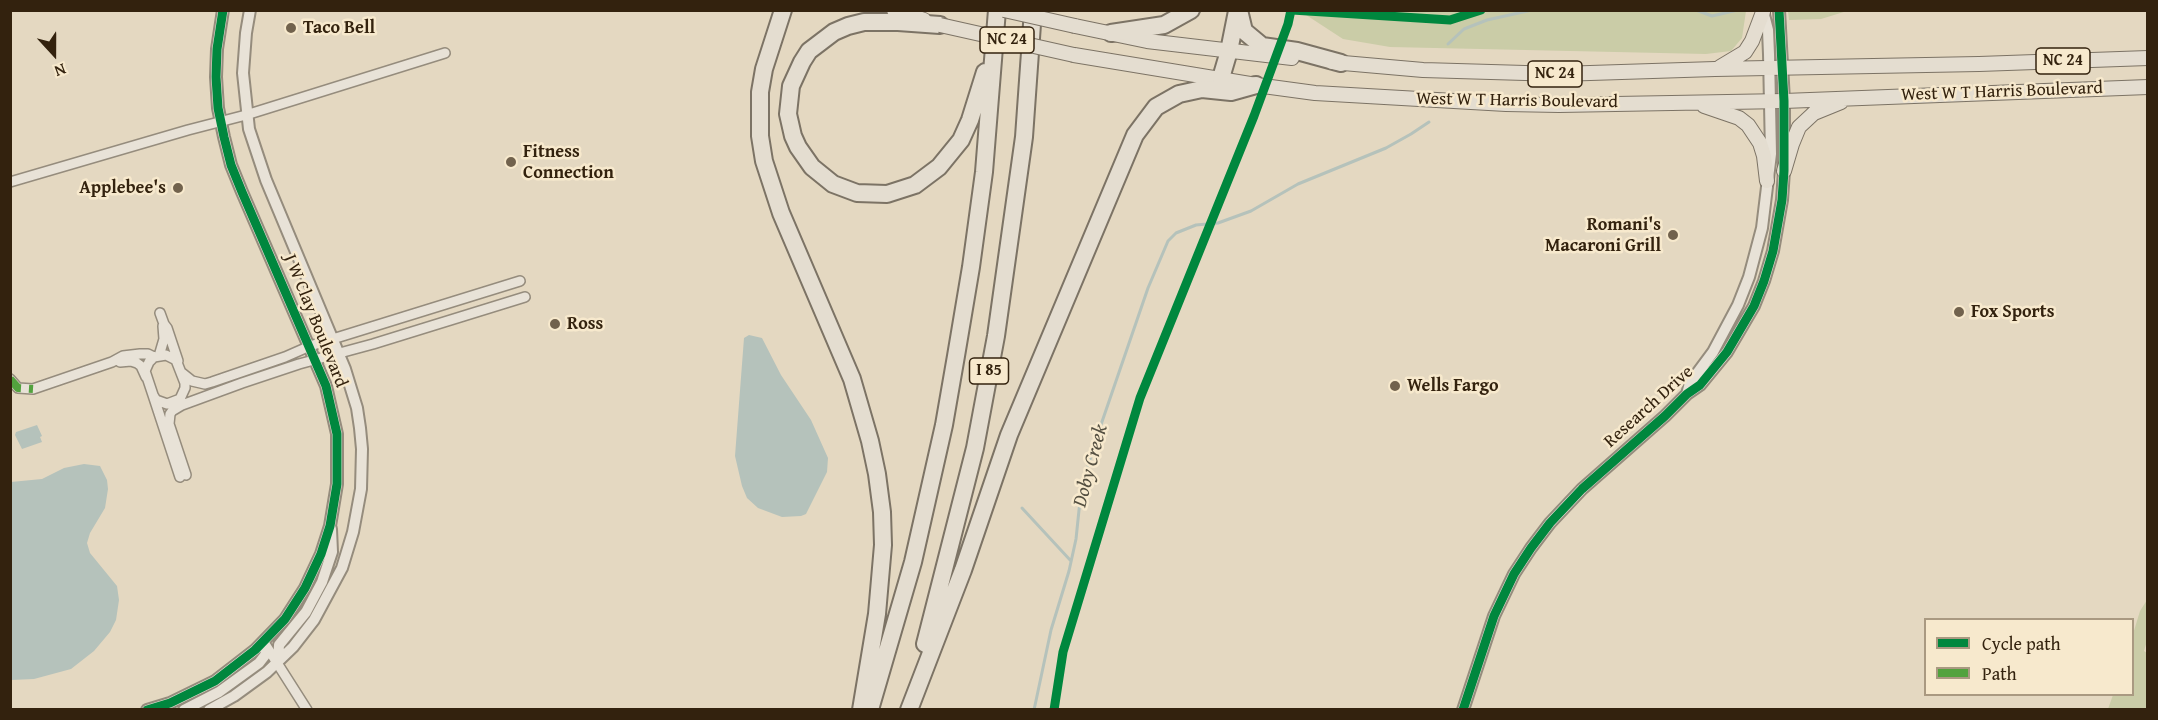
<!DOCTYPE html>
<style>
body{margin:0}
#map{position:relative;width:2158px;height:720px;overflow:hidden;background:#e4d8c1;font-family:"Gentium Book Plus",serif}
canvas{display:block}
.frame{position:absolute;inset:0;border:12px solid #33220e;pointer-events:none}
.legend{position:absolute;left:1924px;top:618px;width:210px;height:78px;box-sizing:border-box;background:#f7e9cd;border:2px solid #a99981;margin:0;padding:8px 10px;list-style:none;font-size:18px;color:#33220e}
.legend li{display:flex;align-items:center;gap:12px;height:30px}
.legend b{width:30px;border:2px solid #a99981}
.north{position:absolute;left:24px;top:24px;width:60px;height:60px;-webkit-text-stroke:4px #f7e9cd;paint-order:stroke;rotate:159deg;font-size:16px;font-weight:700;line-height:24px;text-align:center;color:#33220e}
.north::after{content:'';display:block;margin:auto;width:21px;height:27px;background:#33220e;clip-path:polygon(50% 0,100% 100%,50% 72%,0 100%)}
</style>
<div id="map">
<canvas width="2158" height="720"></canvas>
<div class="frame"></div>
<ul class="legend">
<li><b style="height:8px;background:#00873e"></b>Cycle path</li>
<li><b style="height:8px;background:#52a23e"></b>Path</li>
</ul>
<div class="north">N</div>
</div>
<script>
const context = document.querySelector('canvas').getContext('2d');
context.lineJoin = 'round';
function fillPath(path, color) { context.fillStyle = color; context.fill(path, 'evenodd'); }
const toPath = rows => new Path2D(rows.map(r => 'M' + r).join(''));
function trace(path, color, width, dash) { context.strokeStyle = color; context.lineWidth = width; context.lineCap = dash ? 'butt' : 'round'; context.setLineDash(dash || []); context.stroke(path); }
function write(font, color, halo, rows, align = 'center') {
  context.font = font + ' "Gentium Book Plus",serif'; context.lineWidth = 5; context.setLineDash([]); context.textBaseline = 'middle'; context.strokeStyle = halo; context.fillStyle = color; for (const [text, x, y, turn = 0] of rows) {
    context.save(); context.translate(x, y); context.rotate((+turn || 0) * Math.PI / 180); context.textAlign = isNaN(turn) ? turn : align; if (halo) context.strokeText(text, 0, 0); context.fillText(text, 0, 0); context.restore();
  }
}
fillPath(toPath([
 [1300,11,1746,11,1742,38,1731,51,1706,54,1390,47,1343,39],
 [1788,11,1788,10,1847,11,1821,19,1789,20],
 [2147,600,2147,641,2144,651,2147,653,2147,709,2108,709,2113,695,2132,694,2133,634,2140,611]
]), '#cacca7');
fillPath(toPath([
 [749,335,762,338,781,375,811,420,828,458,827,472,806,514,801,516,782,517,758,508,747,498,742,486,735,456,744,338],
 [37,425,42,436,40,437,42,442,22,449,15,435,16,432],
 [84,464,100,466,107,480,108,489,105,508,90,533,87,543,90,553,117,586,119,600,116,620,110,632,94,651,71,669,34,679,11,680,11,482,42,479,64,468]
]), '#b5c2bb');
trace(toPath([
 [1696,10,1712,16,1738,10],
 [1796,10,1805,10],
 [1448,44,1464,29,1487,20,1532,10],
 [1022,508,1071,561],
 [1034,710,1051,630,1069,571,1076,539,1081,491,1094,445,1148,288,1168,241,1176,233,1196,225,1218,223,1251,211,1298,184,1386,148,1411,134,1429,122]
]), '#b5c2bb', 3);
const minor = toPath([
 [10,182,188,130,246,115,445,53],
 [160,313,164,324,167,328,178,361],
 [166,355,176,360,185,383,185,388,180,399,167,404,156,400,153,395,145,371,149,362,154,357,166,355],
 [159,356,164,339,163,326],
 [120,362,131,361,137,363,141,366,146,377],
 [182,373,192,381,205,384,212,382,285,357,310,346,520,281],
 [10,379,18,388,33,389,112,362,123,356,140,354,148,354,154,357],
 [153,395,180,477],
 [175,407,170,414,169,424,186,475],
 [172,411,182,405,242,383,299,364,373,344,525,297],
 [265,644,307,710]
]);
const tertiary = toPath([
 [1687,394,1690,383,1713,352,1738,305,1749,277,1762,228,1771,154,1769,54,1768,30,1763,11],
 [278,662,279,645,306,612,322,582,332,552,331,529],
 [147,710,170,703,215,681,255,650,285,619,305,588,321,554,330,526,337,484,337,434,326,386,242,192,231,165,224,137,218,108,216,77,217,49,223,10],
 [184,710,219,692,259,663,266,654,264,642],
 [209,710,234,696,267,672,293,647,314,620,342,568,353,532,361,489,362,449,360,428,357,408,345,369,266,180,249,129,243,73,246,33,250,10],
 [1463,710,1494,616,1514,574,1531,548,1550,523,1582,489,1665,416,1687,394,1700,385,1727,352,1754,306,1764,281,1773,251,1782,200,1784,171,1784,101,1779,10]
]);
const primary = toPath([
 [894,10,924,20],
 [1075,26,1147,41,1292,58],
 [1074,55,1256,85,1315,93,1506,104,1559,105,1784,101,2148,87],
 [1332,62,1423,70,1559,74,1715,69,1979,64,2148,58],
 [1720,67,1745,52,1752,41,1763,12],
 [1704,106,1739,118,1748,125,1760,143,1764,156,1767,181],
 [1784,171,1792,144,1799,127,1814,113,1841,102]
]);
const motorway = toPath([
 [783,10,764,69,760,92,760,136,764,161,781,213,852,379,870,441,877,474,882,512,883,545,877,614,861,710],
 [1239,10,1244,31,1262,46,1297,51,1341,63],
 [940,25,898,22,864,22,848,26,834,32,809,51,802,62,791,86,788,114,793,136,798,147,812,167,833,184,857,193,887,194,915,185,939,167,961,140,970,120,985,72],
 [1111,33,1164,25,1191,10],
 [1221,78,1229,51,1237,11],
 [925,644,975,448,996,336,1024,137,1033,10],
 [871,706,913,562,944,425,956,356,971,267,984,172,997,10],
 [909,710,963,570,1009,435,1135,135,1156,107,1179,94,1202,89,1231,92,1256,85]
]);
trace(minor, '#958c7d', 12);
trace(tertiary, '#958c7d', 14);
trace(primary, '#7c7365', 16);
trace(motorway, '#7c7365', 20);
trace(minor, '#e8e2d7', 9);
trace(tertiary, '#e8e2d7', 10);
trace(primary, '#e4ddd0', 14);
trace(motorway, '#e4ddd0', 16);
const primaryBridge = toPath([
 [1004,10,1075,26],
 [940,25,1074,55]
]);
trace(primaryBridge, '#7c7365', 16, []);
trace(primaryBridge, '#e4ddd0', 14);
trace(toPath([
 [10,379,18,388,33,389]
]), '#52a23e', 8, [15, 8]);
trace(toPath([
 [1292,10,1450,20,1481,10],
 [147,710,170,703,215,681,255,650,285,619,305,588,321,554,330,526,337,484,337,434,326,386,242,192,231,165,224,137,218,108,216,77,217,49,223,10],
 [1054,710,1063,652,1140,398,1254,116,1288,24,1291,10],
 [1463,710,1494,616,1514,574,1531,548,1550,523,1582,489,1665,416,1687,394,1700,385,1727,352,1754,306,1764,281,1773,251,1782,200,1784,171,1784,101,1779,10]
]), '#00873e', 9);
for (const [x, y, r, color] of [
 [291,28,6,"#71624d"],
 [511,162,6,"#71624d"],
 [178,188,6,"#71624d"],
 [1673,235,6,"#71624d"],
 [1959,312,6,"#71624d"],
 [555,324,6,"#71624d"],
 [1395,386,6,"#71624d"]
]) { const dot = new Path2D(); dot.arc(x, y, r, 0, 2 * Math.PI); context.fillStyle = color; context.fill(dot); trace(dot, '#f7e9cd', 2); }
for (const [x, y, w] of [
 [1007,40,54],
 [2063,61,54],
 [1555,74,54],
 [989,371,39]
]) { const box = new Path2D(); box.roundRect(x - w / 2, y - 13, w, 26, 4.5); context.fillStyle = '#f7e9cd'; context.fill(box); trace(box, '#33220e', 1.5); }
write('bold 16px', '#33220e', null, [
 ["NC 24",1007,40],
 ["NC 24",2063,61],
 ["NC 24",1555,74],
 ["I 85",989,371]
]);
write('bold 18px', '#33220e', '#f7e9cd', [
 ["Taco Bell",303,28],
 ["Fitness",523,152],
 ["Connection",523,173],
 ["Applebee's",166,188,"right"],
 ["Romani's",1661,225,"right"],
 ["Macaroni Grill",1661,246,"right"],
 ["Fox Sports",1971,312],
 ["Ross",567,324],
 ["Wells Fargo",1407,386]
], 'left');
write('18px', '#33220e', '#f7e9cd', [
 ["West W T Harris Boulevard",2002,92,-2],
 ["West W T Harris Boulevard",1517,101,1],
 ["J W Clay Boulevard",315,321,68],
 ["Research Drive",1649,407,-42]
]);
write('italic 20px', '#544f41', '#f7e9cd', [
 ["Doby Creek",1091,466,-75]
]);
</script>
